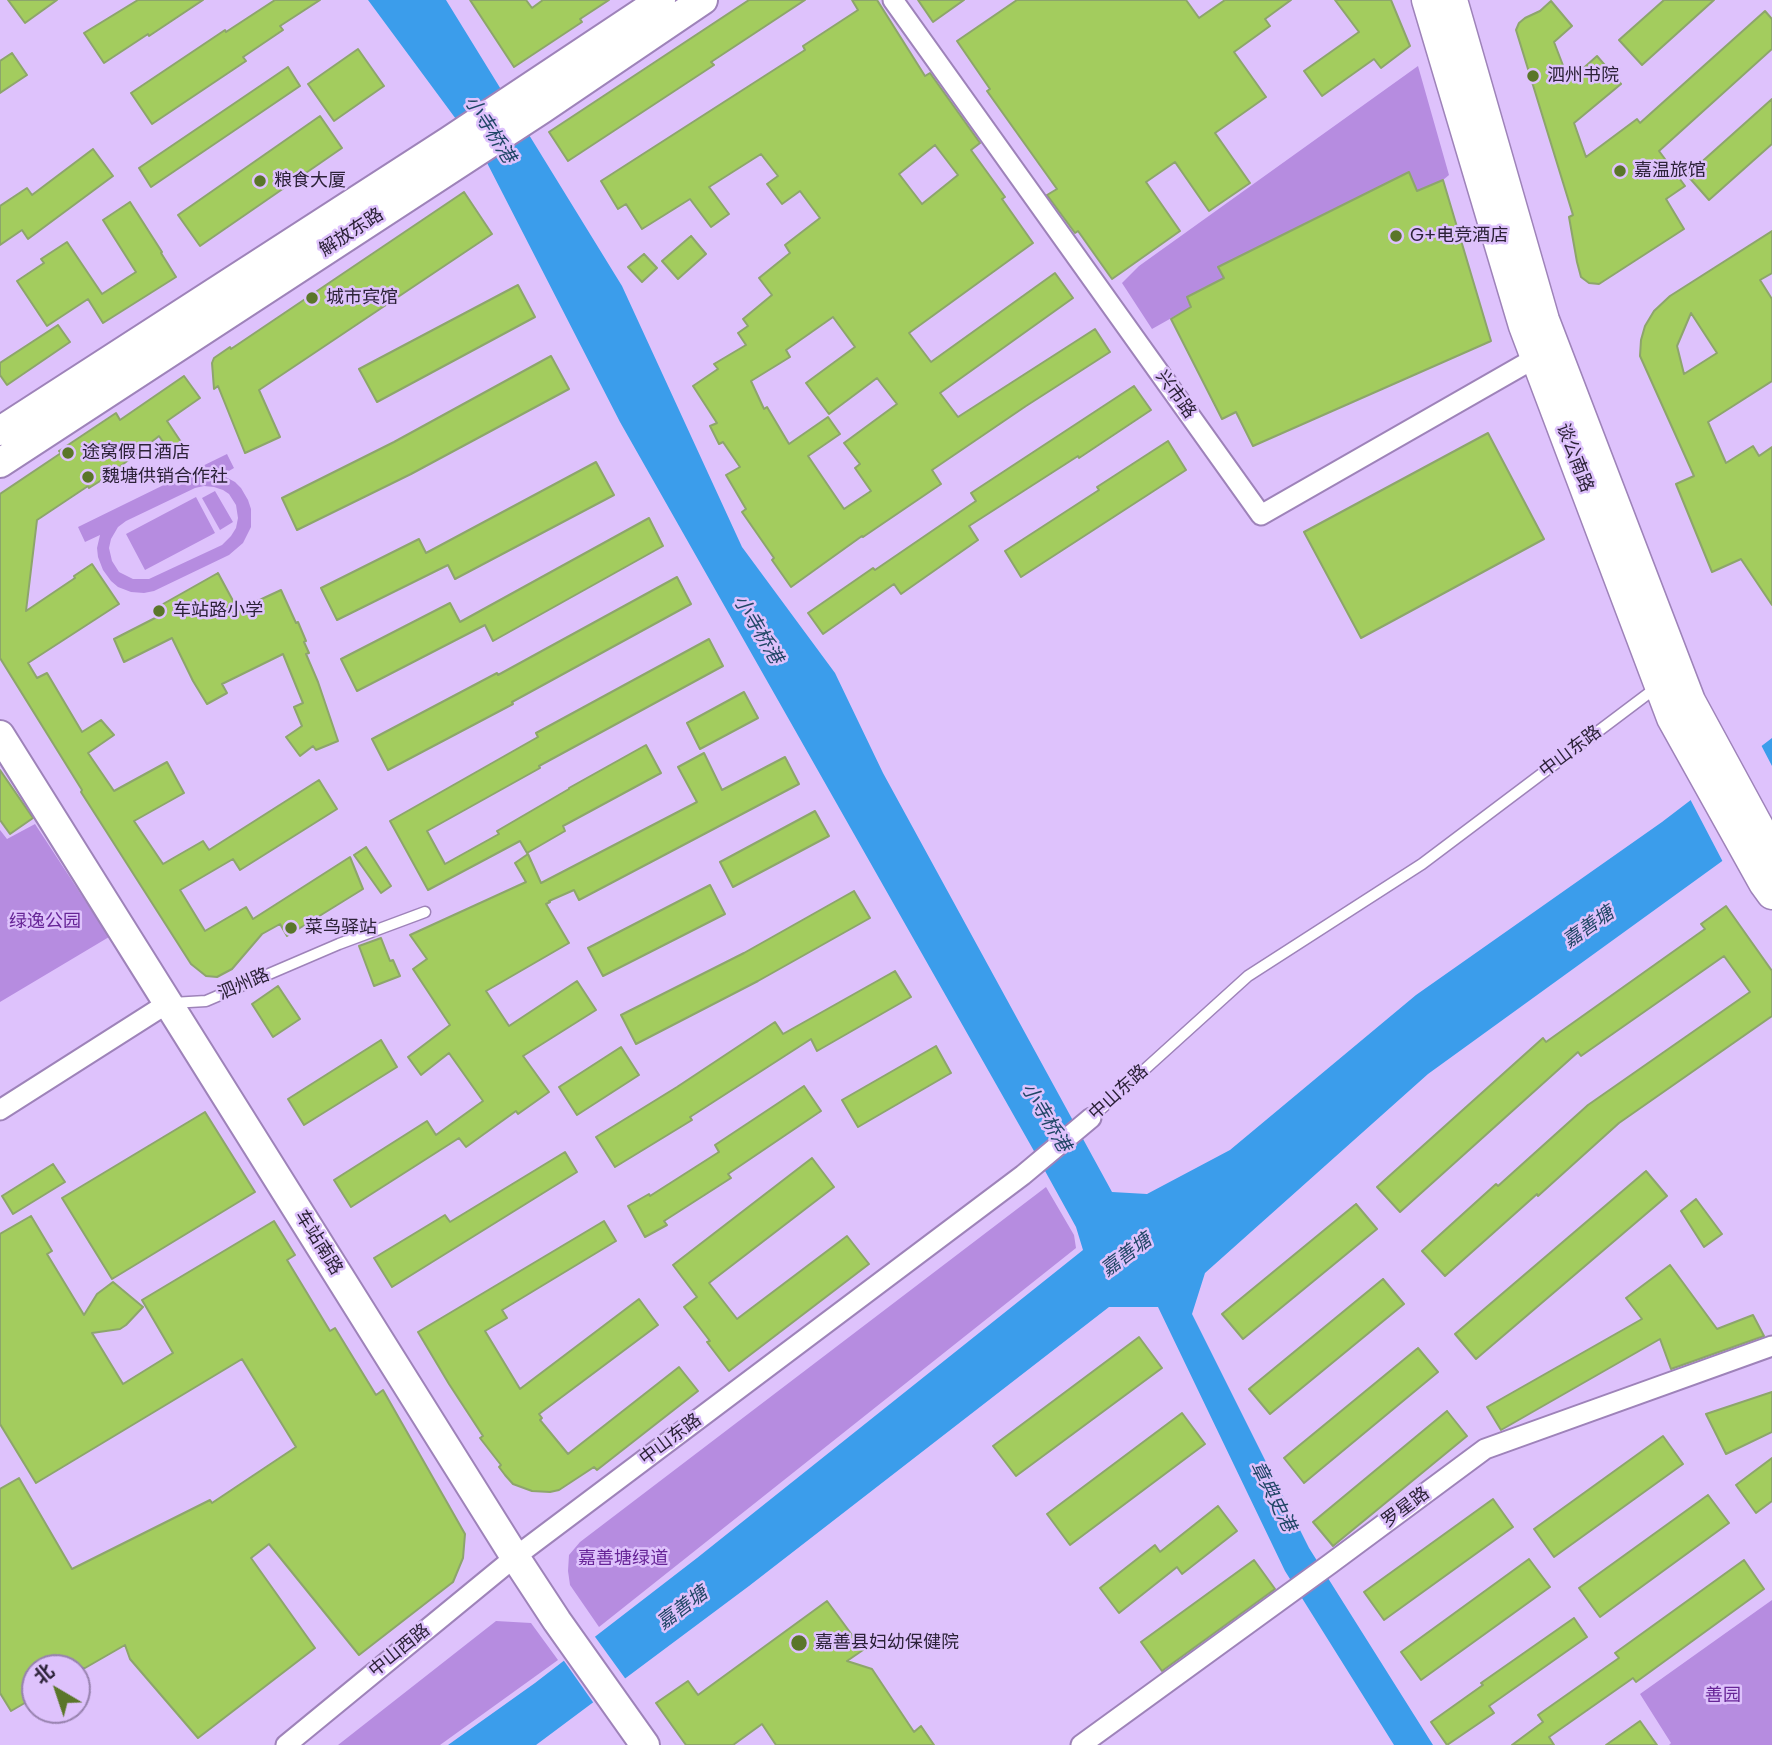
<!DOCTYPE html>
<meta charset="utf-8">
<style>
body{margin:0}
#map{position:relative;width:1772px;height:1745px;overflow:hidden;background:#dec2fc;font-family:Poppins,"Noto Sans SC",sans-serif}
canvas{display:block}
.north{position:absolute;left:21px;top:1654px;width:70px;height:70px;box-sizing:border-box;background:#dec2fc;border:2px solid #9782ae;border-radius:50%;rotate:321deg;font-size:19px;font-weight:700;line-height:28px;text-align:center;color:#2c2238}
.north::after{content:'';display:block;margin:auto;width:24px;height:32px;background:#5a7629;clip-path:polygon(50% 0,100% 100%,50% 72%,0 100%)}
</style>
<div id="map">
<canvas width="1772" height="1745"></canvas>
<div class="north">北</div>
</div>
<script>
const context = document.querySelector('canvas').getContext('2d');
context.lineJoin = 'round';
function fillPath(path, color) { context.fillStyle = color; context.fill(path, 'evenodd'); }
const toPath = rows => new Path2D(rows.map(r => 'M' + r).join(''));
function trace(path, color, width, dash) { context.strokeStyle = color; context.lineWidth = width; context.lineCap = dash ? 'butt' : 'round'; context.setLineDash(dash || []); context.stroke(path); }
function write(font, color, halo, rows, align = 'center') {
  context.font = font + ' Poppins,"Noto Sans SC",sans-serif'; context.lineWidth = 5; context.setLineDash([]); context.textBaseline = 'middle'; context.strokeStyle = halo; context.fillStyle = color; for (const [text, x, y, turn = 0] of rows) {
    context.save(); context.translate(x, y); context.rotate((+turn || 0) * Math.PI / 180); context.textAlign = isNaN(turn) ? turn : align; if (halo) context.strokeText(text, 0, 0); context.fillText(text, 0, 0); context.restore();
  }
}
fillPath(toPath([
 [1418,66,1449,175,1443,180,1417,191,1409,172,1219,267,1224,278,1187,297,1191,307,1152,329,1122,283,1139,266],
 [227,454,234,468,222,475,235,482,241,488,248,500,251,509,251,527,243,543,229,555,154,591,144,593,131,592,118,587,111,581,103,570,98,557,97,548,100,535,85,542,78,527],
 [204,486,214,487,223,490,229,494,236,505,238,518,236,528,231,536,222,545,149,579,133,579,119,572,112,561,109,548,111,539,118,527,126,521,195,488],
 [215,491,233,522,220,530,202,498],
 [196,497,215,533,145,570,126,534],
 [35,824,109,937,0,1002,0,830,7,839],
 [1046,1187,1074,1235,1076,1248,599,1627,570,1585,568,1571,569,1555,580,1542],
 [1772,1600,1772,1745,1669,1745,1671,1743,1640,1694],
 [496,1621,531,1623,558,1660,440,1745,338,1745]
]), '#b68ce0');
fillPath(toPath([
 [368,0,446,0,622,286,742,547,835,673,883,773,1112,1192,1147,1194,1230,1150,1416,995,1662,822,1772,738,1772,825,1428,1074,1205,1273,1192,1314,1309,1548,1433,1745,1394,1745,1285,1571,1158,1307,1109,1307,749,1586,536,1745,448,1745,535,1683,697,1558,1083,1250,1076,1227,1034,1151,620,422,484,157]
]), '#3b9deb');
fillPath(toPath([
 [1760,743,1772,766,1772,830,1724,864,1689,797],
 [593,1634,627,1681,595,1705,562,1658]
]), '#dec2fc');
const building = toPath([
 [8,0,57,0,25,23,8,0],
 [138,0,203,0,149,36,148,34,104,63,84,33,138,0],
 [275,0,320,0,280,26,283,30,243,57,246,61,152,124,131,93,225,30,226,32,275,0],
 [470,0,526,0,532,8,543,0,609,0,580,19,582,22,514,67,470,0],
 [749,0,805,0,711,62,714,65,568,161,549,132,749,0],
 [852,0,877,0,925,76,930,73,980,143,971,150,1005,197,1002,199,1033,243,909,333,931,362,1055,273,1073,298,940,393,958,417,1095,329,1110,352,1026,406,932,470,941,484,863,537,862,536,791,587,772,560,774,558,742,512,746,509,726,475,740,467,723,442,719,444,710,426,717,423,693,386,718,369,714,364,746,345,738,333,748,326,743,319,772,295,759,278,790,253,785,245,820,218,800,191,782,204,767,184,778,176,761,154,709,187,729,214,711,227,690,199,642,229,626,204,618,209,601,181,805,50,803,46,858,10,852,0],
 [935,145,958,175,922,204,899,174,935,145],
 [833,317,855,347,806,383,829,414,877,378,897,404,844,443,860,464,855,468,871,491,844,509,808,456,840,434,828,417,789,444,767,407,764,409,751,381,790,357,786,350,833,317],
 [918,0,964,0,933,22,918,0],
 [1017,0,1186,0,1199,18,1225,0,1291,0,1265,19,1270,26,1234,52,1266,97,1215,133,1250,183,1209,211,1175,162,1146,182,1180,231,1112,279,1078,231,1075,233,1047,195,1057,189,987,91,990,89,957,41,1017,0],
 [1335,0,1391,0,1410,46,1381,68,1374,59,1322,96,1304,71,1359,32,1335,0],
 [1664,0,1714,0,1642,65,1619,40,1664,0],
 [1551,1,1572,26,1554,42,1569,81,1597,56,1621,84,1574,123,1586,157,1637,119,1640,123,1765,11,1772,19,1772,49,1659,151,1685,186,1666,199,1684,229,1599,284,1589,283,1581,277,1577,262,1569,217,1573,215,1516,30,1519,23,1525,18,1540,11,1551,1],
 [358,49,384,86,334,121,308,84,358,49],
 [12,53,27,75,0,93,0,61,12,53],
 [288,67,300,86,151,187,139,168,288,67],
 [1772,99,1772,144,1709,200,1687,175,1772,99],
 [320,116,342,148,200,246,178,215,320,116],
 [93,149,113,176,28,239,22,230,0,245,0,206,27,188,32,195,93,149],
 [1409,172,1417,191,1443,180,1491,341,1253,446,1236,412,1222,419,1171,319,1191,307,1187,297,1224,278,1218,267,1409,172],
 [464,192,492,234,259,390,280,437,245,453,218,386,214,389,212,363,214,358,230,347,231,349,464,192],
 [130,202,162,252,161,253,176,277,103,323,88,299,47,326,17,281,44,263,41,259,67,242,102,294,136,272,103,220,130,202],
 [1772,231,1772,273,1760,280,1772,299,1772,381,1708,422,1726,463,1753,446,1759,456,1772,447,1772,605,1741,559,1712,572,1676,484,1694,476,1640,356,1641,340,1645,326,1654,311,1670,296,1772,231],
 [1691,313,1717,353,1684,374,1677,346,1691,313],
 [691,236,706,254,678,279,662,261,691,236],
 [644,254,657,268,642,282,628,267,644,254],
 [518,285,535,317,377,402,359,369,518,285],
 [58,325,70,342,7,385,0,375,0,363,58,325],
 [551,356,569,389,411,474,297,530,282,498,394,442,551,356],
 [184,376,200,398,167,421,183,445,171,453,159,436,108,476,89,488,88,486,37,520,26,611,75,578,74,576,92,564,119,604,28,663,37,678,47,673,82,732,101,720,114,735,88,753,114,791,167,762,184,793,134,821,163,864,203,841,209,850,319,780,337,809,240,870,233,859,180,890,205,931,246,907,253,919,350,857,363,889,287,936,280,924,262,934,232,969,217,977,206,976,191,964,81,792,82,790,0,658,0,494,61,453,59,451,116,413,120,420,184,376],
 [1134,386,1151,410,1079,458,1078,456,969,526,978,540,901,594,894,584,823,634,808,613,873,568,875,570,976,501,971,493,1134,386],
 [1488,433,1544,539,1361,638,1304,532,1488,433],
 [1168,441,1186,470,1021,577,1005,551,1099,490,1097,487,1168,441],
 [596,462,614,495,455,579,448,565,337,620,321,588,419,539,426,553,596,462],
 [649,518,663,546,493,641,485,625,357,691,341,659,450,603,460,622,649,518],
 [218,573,238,610,281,590,296,623,298,622,306,641,304,642,309,653,306,654,318,682,338,741,316,750,313,746,300,756,286,737,302,726,294,707,303,703,283,654,222,684,227,693,207,704,193,681,172,638,124,662,114,639,159,616,156,608,218,573],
 [677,577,691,604,512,702,513,704,388,770,372,739,497,673,498,675,677,577],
 [709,639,723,666,539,766,540,768,427,831,445,864,499,834,497,831,569,789,569,788,646,745,661,773,563,826,565,831,527,853,520,841,428,890,390,821,538,737,536,733,709,639],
 [744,692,758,718,700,749,687,723,744,692],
 [704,753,722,790,785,757,799,784,579,900,574,890,549,901,550,902,546,904,569,943,486,991,509,1026,577,981,596,1010,523,1056,549,1092,518,1114,516,1111,466,1147,459,1138,351,1207,334,1180,427,1121,436,1135,483,1101,449,1053,421,1075,408,1057,450,1025,413,969,427,959,410,935,526,882,515,863,528,854,541,883,697,802,678,767,704,753],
 [0,770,33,818,10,834,0,820,0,770],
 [815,811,829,836,733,887,720,862,815,811],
 [366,847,391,886,381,893,354,855,366,847],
 [710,885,725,914,603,976,588,948,710,885],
 [854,891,870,918,758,981,636,1044,621,1015,744,953,854,891],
 [1726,906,1772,971,1772,1016,1619,1123,1538,1196,1537,1194,1445,1276,1422,1251,1496,1184,1498,1186,1588,1105,1750,992,1724,956,1581,1056,1578,1052,1400,1212,1377,1187,1543,1038,1546,1042,1705,929,1701,924,1726,906],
 [381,938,390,961,393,960,400,976,374,986,359,946,381,938],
 [895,971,911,997,817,1051,811,1039,690,1117,692,1120,615,1167,596,1137,677,1087,775,1022,783,1034,895,971],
 [278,986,300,1019,273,1037,252,1004,278,986],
 [381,1040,397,1067,304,1125,288,1099,381,1040],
 [936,1046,951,1073,858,1127,842,1100,936,1046],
 [621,1047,639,1075,577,1115,559,1087,621,1047],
 [804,1086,821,1111,728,1174,731,1178,664,1221,667,1225,645,1237,628,1206,649,1194,650,1196,719,1152,715,1145,804,1086],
 [205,1112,255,1192,112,1279,62,1198,205,1112],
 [565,1152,577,1172,392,1287,374,1258,445,1215,450,1222,565,1152],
 [812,1158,834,1187,709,1283,737,1319,847,1236,869,1264,729,1371,707,1342,710,1341,684,1307,697,1297,673,1265,812,1158],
 [53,1164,65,1182,13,1214,2,1196,53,1164],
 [1646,1171,1667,1196,1476,1359,1455,1334,1646,1171],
 [1696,1199,1722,1234,1704,1247,1681,1211,1696,1199],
 [1356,1204,1377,1229,1243,1339,1222,1314,1356,1204],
 [31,1216,52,1251,47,1254,84,1315,97,1294,113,1282,143,1307,126,1325,120,1329,92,1333,123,1384,173,1353,142,1300,274,1221,295,1255,287,1260,330,1331,335,1328,376,1395,383,1390,465,1534,463,1558,453,1582,359,1655,269,1544,251,1558,315,1648,198,1738,130,1659,125,1645,85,1668,35,1668,35,1697,11,1711,0,1693,0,1489,19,1478,72,1569,210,1500,212,1503,296,1447,242,1359,36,1483,0,1424,0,1234,31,1216],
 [604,1221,616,1241,502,1310,507,1318,485,1331,520,1389,639,1299,658,1325,539,1414,542,1418,540,1420,568,1454,679,1367,698,1391,597,1470,594,1467,559,1490,550,1492,532,1491,513,1484,505,1475,499,1467,501,1465,480,1438,483,1436,449,1384,418,1332,604,1221],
 [1670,1265,1717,1329,1753,1315,1764,1336,1671,1369,1660,1339,1501,1430,1487,1407,1642,1319,1626,1298,1670,1265],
 [1383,1279,1404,1304,1270,1414,1249,1389,1383,1279],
 [1139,1337,1162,1368,1016,1476,993,1446,1139,1337],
 [1418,1348,1438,1372,1304,1483,1284,1458,1418,1348],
 [1772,1392,1772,1432,1726,1454,1706,1414,1772,1392],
 [1447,1411,1467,1436,1333,1546,1313,1522,1447,1411],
 [1182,1413,1205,1444,1070,1545,1047,1514,1182,1413],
 [1663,1436,1683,1464,1554,1557,1534,1529,1663,1436],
 [1772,1458,1772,1501,1756,1513,1736,1485,1772,1458],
 [1708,1495,1729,1523,1600,1617,1579,1588,1708,1495],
 [1493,1499,1513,1527,1384,1620,1364,1592,1493,1499],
 [1218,1506,1237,1531,1182,1574,1177,1567,1119,1613,1100,1588,1155,1545,1160,1552,1218,1506],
 [1529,1559,1550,1587,1421,1680,1401,1652,1529,1559],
 [1254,1560,1275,1589,1162,1671,1141,1642,1254,1560],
 [1744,1560,1764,1589,1636,1682,1633,1678,1549,1737,1554,1745,1512,1745,1543,1722,1538,1715,1619,1658,1615,1653,1744,1560],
 [827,1601,863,1650,847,1661,872,1669,914,1732,921,1726,934,1745,776,1745,762,1724,733,1745,686,1745,656,1703,688,1681,698,1695,827,1601],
 [1574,1618,1587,1637,1489,1706,1494,1713,1447,1745,1431,1722,1483,1685,1481,1683,1574,1618],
 [1640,1721,1657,1745,1606,1745,1640,1721]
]);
fillPath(building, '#a3cc5e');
trace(building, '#8da56b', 2);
const lane = toPath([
 [172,1003,206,1001,339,944,425,912],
 [1091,1118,1248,976,1422,864,1657,687]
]);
const street = toPath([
 [893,0,1261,515,1544,353],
 [0,1110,168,1003],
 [286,1745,515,1557,1023,1175,1091,1118],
 [1081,1745,1330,1564,1485,1449,1772,1346]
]);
const secondary = toPath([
 [0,431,449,141,661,0],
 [0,463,542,109,703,0],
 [0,735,515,1557,557,1621,645,1745]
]);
const primary = toPath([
 [1427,0,1524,326,1672,718,1764,883,1772,894],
 [1452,0,1544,320,1690,701,1772,852]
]);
trace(lane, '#9e83b9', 13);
trace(street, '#9e83b9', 23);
trace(secondary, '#9e83b9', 32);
trace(primary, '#9e83b9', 33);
trace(lane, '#fff', 10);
trace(street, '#fff', 19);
trace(secondary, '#fff', 28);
trace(primary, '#fff', 30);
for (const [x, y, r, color] of [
 [1533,76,7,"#5a7629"],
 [1620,171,7,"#5a7629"],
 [260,181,7,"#5a7629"],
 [1396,236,7,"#5a7629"],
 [312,298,7,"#5a7629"],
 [68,453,7,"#5a7629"],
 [88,477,7,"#5a7629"],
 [159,611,7,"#5a7629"],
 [291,928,7,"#5a7629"],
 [799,1643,9,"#5a7629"]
]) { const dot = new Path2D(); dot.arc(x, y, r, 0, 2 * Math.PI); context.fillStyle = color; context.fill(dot); trace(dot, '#dec2fc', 2.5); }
write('18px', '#2c2238', '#dec2fc', [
 ["泗州书院",1547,76],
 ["嘉温旅馆",1634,171],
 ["粮食大厦",274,181],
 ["G+电竞酒店",1410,236],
 ["城市宾馆",326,298],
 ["途窝假日酒店",82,453],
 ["魏塘供销合作社",102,477],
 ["车站路小学",173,611],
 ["菜鸟驿站",305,928],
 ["嘉善县妇幼保健院",815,1643]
], 'left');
write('18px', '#2c2238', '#dec2fc', [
 ["解放东路",352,233,-33],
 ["兴市路",1175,395,54],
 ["谈公南路",1574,458,69],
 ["中山东路",1571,752,-37],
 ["泗州路",244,985,-23],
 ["中山东路",1119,1093,-42],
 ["车站南路",318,1243,58],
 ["中山东路",671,1440,-37],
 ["罗星路",1406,1508,-37],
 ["中山西路",400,1651,-39]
]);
write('18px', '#672597', '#dec2fc', [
 ["绿逸公园",45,922],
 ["嘉善塘绿道",623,1559],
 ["善园",1723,1696]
]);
write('italic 19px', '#204666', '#dec2fc', [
 ["小寺桥港",489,130,57],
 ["小寺桥港",757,630,59],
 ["嘉善塘",1589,928,-35],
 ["小寺桥港",1045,1118,59],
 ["嘉善塘",1127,1256,-37],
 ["章典史港",1272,1497,63],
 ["嘉善塘",683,1609,-37]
]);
</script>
